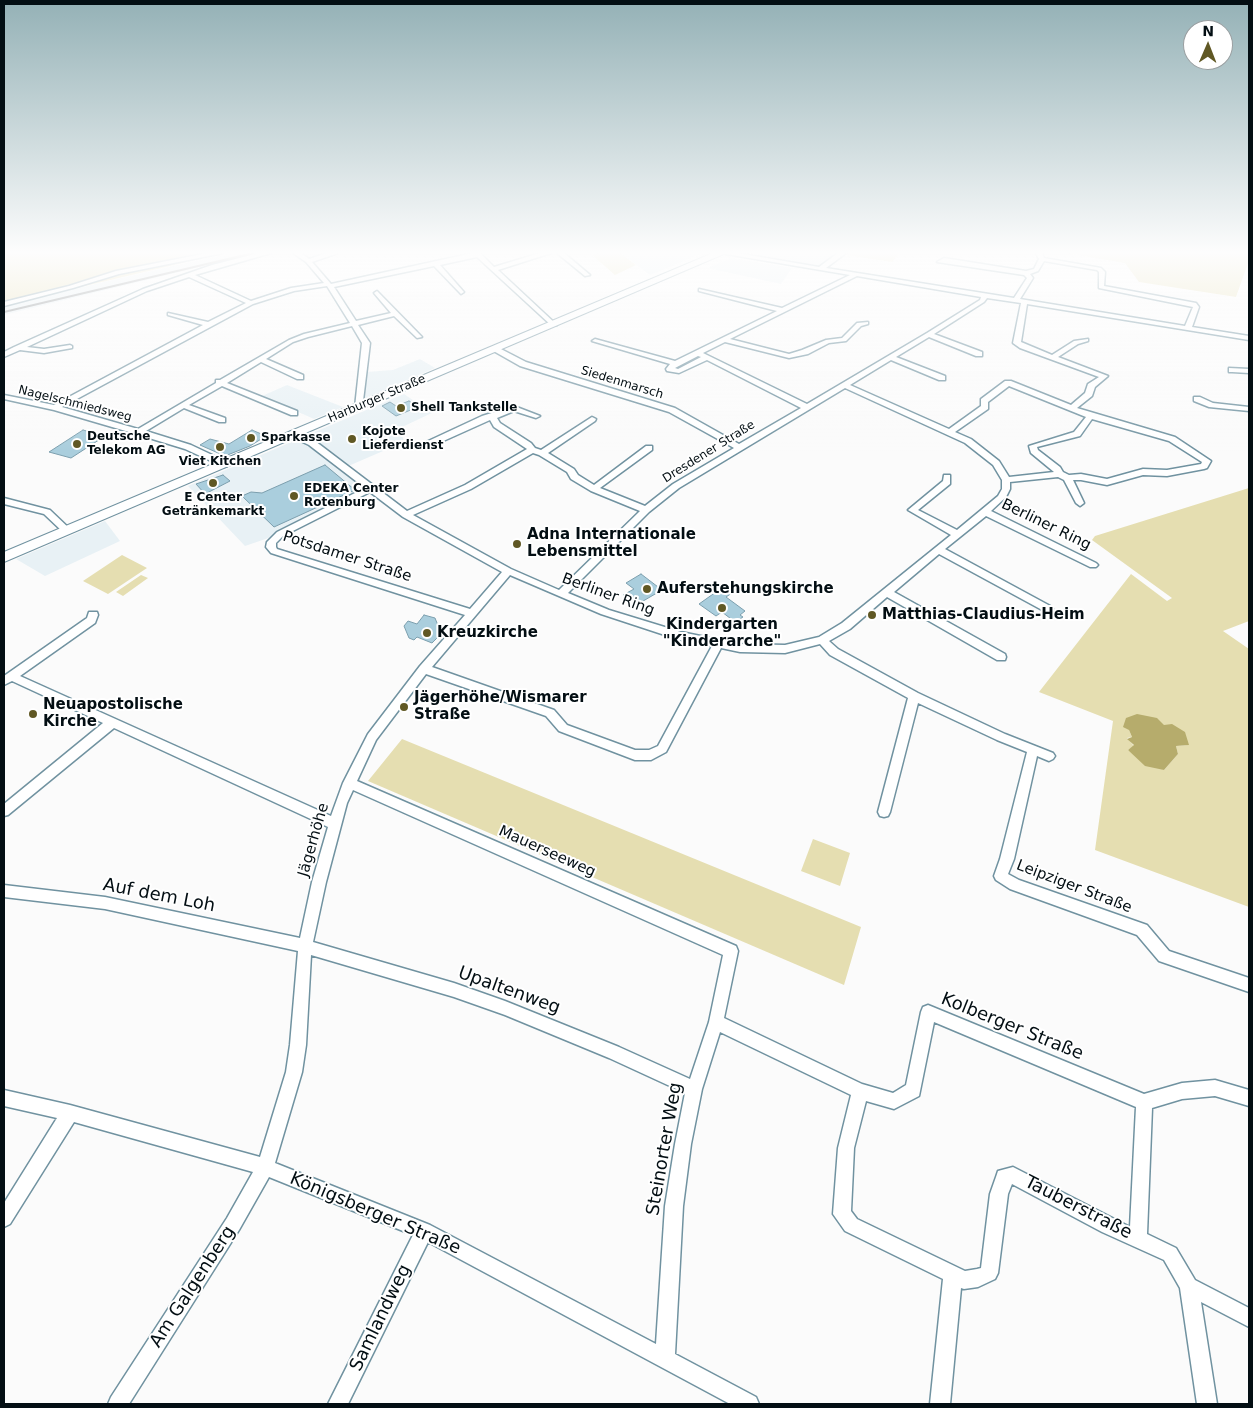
<!DOCTYPE html>
<meta charset="utf-8">
<style>
body{margin:0}
#map{position:relative;width:1253px;height:1408px;overflow:hidden;background:#fbfbfb;font-family:"DejaVu Sans",sans-serif}
canvas{display:block}
.frame{position:absolute;inset:0;border:5px solid #030e13;pointer-events:none}
.north{position:absolute;left:1183px;top:20px;width:50px;height:50px;box-sizing:border-box;background:#fff;border:1px solid #9a9fa1;border-radius:50%;rotate:1deg;font-size:14px;font-weight:700;line-height:20px;text-align:center;color:#030e13}
.north::after{content:'';display:block;margin:auto;width:18px;height:22px;background:#605824;clip-path:polygon(50% 0,100% 100%,50% 72%,0 100%)}
</style>
<div id="map">
<canvas width="1253" height="1408"></canvas>
<div class="frame"></div>
<div class="north">N</div>
</div>
<script>
const context = document.querySelector('canvas').getContext('2d');
context.lineJoin = 'round';
function fillPath(path, color) { context.fillStyle = color; context.fill(path, 'evenodd'); }
const toPath = rows => new Path2D(rows.map(r => 'M' + r).join(''));
function trace(path, color, width, dash) { context.strokeStyle = color; context.lineWidth = width; context.lineCap = dash ? 'butt' : 'round'; context.setLineDash(dash || []); context.stroke(path); }
function write(font, color, halo, rows, align = 'center') {
  context.font = font + ' "DejaVu Sans",sans-serif'; context.lineWidth = 4; context.setLineDash([]); context.textBaseline = 'middle'; context.strokeStyle = halo; context.fillStyle = color; for (const [text, x, y, turn = 0] of rows) {
    context.save(); context.translate(x, y); context.rotate((+turn || 0) * Math.PI / 180); context.textAlign = isNaN(turn) ? turn : align; if (halo) context.strokeText(text, 0, 0); context.fillText(text, 0, 0); context.restore();
  }
}
fillPath(toPath([
 [230,253,257,253,4,315,4,305],
 [621,253,700,253,701,254,650,275],
 [748,253,848,253,826,267],
 [731,258,792,268,781,284,708,268],
 [420,359,435,368,361,400,366,372,393,370],
 [287,385,343,407,314,419,262,396],
 [404,394,432,413,400,428,404,442,346,467,371,488,280,534,245,546,188,486],
 [105,521,120,541,45,576,16,559]
]), '#e8f1f5');
fillPath(toPath([
 [4,253,225,253,4,305],
 [598,253,620,253,636,265,615,275,592,255],
 [848,253,900,253,892,262,846,255],
 [1066,253,1249,253,1249,260,1236,297,1139,282,1125,263],
 [1249,488,1249,621,1223,631,1249,649,1249,907,1095,850,1113,721,1039,692,1131,574,1167,601,1172,598,1092,540,1095,536],
 [1129,730,1188,745,1176,746,1178,754,1164,770,1128,750,1134,746,1127,738,1132,737],
 [122,555,147,568,108,594,83,581],
 [141,575,148,578,123,596,116,592],
 [402,739,861,927,844,985,368,781],
 [813,839,850,853,840,886,801,871]
]), '#e5deb1');
fillPath(toPath([
 [1137,714,1157,718,1164,725,1172,724,1185,732,1189,745,1176,746,1178,754,1164,770,1145,766,1128,750,1134,745,1127,739,1132,737,1129,730,1123,727,1126,718]
]), '#b6ac6c');
const building = toPath([
 [409,401,418,407,396,416,382,406,390,402,396,406,409,401],
 [83,430,105,436,71,458,49,452,83,430],
 [252,430,266,436,250,446,225,456,200,445,210,439,229,444,252,430],
 [325,465,355,490,274,527,242,496,251,492,262,493,325,465],
 [223,475,230,481,205,494,196,484,223,475],
 [641,574,662,590,638,604,623,595,634,589,626,583,641,574],
 [723,587,732,593,726,597,745,611,740,615,743,617,735,622,722,612,716,616,699,604,723,587],
 [424,615,435,618,439,628,437,638,432,643,417,637,414,640,409,638,404,626,408,621,417,624,424,615]
]);
fillPath(building, '#aacedd');
trace(building, '#7c9fae', 1);
const street = toPath([
 [208,253,223,253,119,274,73,288,4,306,4,302,69,286,116,271,208,253],
 [259,253,271,253,195,275,251,301,291,288,324,283,306,262,293,253,301,253,309,259,327,253,338,253,312,262,331,284,473,253,480,253,494,267,540,253,551,253,498,270,557,325,552,326,477,257,440,265,463,291,464,292,461,294,434,266,334,287,356,321,391,313,374,293,377,291,422,337,417,338,394,316,358,325,370,343,362,409,355,407,362,343,352,326,308,337,293,342,266,359,303,375,303,379,297,379,261,362,227,383,297,411,297,415,291,415,222,386,189,405,225,418,225,422,219,422,184,408,146,431,191,445,227,462,227,466,224,467,185,449,136,434,54,410,4,399,4,395,54,405,203,325,168,315,168,313,208,322,246,303,189,277,147,291,27,347,44,349,70,345,72,346,72,348,44,353,20,350,4,357,4,352,14,347,143,289,212,265,259,253],
 [327,286,350,323,304,334,289,340,220,380,216,380,216,383,138,429,62,407,253,304,294,291,327,286],
 [557,253,564,253,590,275,585,276,557,253],
 [720,253,737,253,819,267,838,253,846,253,826,268,1014,298,1027,278,1024,275,937,262,944,258,1026,271,1034,269,1039,259,1036,253,1042,253,1044,258,1101,268,1105,272,1104,286,1196,303,1199,307,1192,327,1249,336,1249,340,1027,304,1021,342,1052,355,1074,341,1088,339,1088,341,1078,344,1058,357,1108,376,1095,387,1092,396,1077,408,1175,437,1211,461,1207,468,1204,469,1167,476,1143,475,1107,485,1081,480,1073,480,1084,503,1080,506,1076,503,1064,480,1058,477,1010,482,1010,489,1006,497,991,511,1096,563,1098,565,1096,567,1090,567,986,516,945,549,1052,607,1053,609,1052,611,1044,611,939,554,894,592,1005,654,1006,657,1005,660,997,660,887,597,850,629,829,641,838,649,918,693,1005,734,1053,753,1055,756,1053,759,1049,761,1037,756,1014,859,1008,874,1019,880,1147,925,1169,951,1249,978,1249,992,1159,961,1137,935,1010,889,996,880,994,876,1000,859,1027,752,997,740,918,703,890,812,888,816,884,817,880,816,878,812,908,698,830,655,820,644,785,653,740,652,721,648,666,752,651,760,635,760,559,731,546,716,426,674,376,740,357,781,736,946,738,951,724,1018,862,1084,893,1093,906,1085,921,1012,923,1007,928,1005,1144,1094,1182,1083,1215,1080,1249,1090,1249,1106,1215,1096,1182,1099,1152,1108,1147,1234,1176,1248,1195,1280,1249,1308,1249,1327,1201,1302,1217,1404,1197,1404,1180,1288,1164,1260,1102,1232,1012,1184,1008,1194,998,1273,995,1279,978,1287,964,1289,961,1288,950,1404,930,1404,943,1279,845,1231,833,1214,838,1148,851,1095,720,1032,702,1089,691,1144,683,1206,675,1354,756,1397,759,1404,730,1404,428,1242,348,1404,328,1404,413,1235,269,1177,239,1230,129,1404,108,1404,111,1397,227,1218,253,1172,74,1122,10,1224,4,1227,4,1203,57,1118,4,1106,4,1090,70,1105,260,1157,286,1072,290,1045,298,951,105,909,4,897,4,885,105,897,300,938,312,882,328,827,114,728,8,815,4,816,4,804,103,723,12,681,4,685,4,676,87,618,89,612,97,612,98,615,95,623,20,676,331,816,343,783,368,734,420,666,465,615,271,553,266,547,267,542,277,532,365,488,309,445,290,436,290,432,296,432,315,441,407,511,465,485,527,449,494,427,490,420,430,447,424,447,424,443,482,416,514,406,540,416,536,418,514,411,497,418,500,423,531,443,535,448,541,450,592,417,596,419,595,421,548,453,574,469,578,475,594,485,646,446,652,446,652,450,600,488,645,506,673,484,734,448,669,412,520,366,490,349,497,347,526,362,675,408,739,444,801,408,707,360,679,373,667,371,666,369,670,364,592,341,595,339,675,361,777,311,699,291,699,289,782,308,850,275,720,253],
 [1044,261,1097,270,1099,272,1099,288,1193,307,1185,326,1020,299,1033,278,1030,274,1038,271,1044,261],
 [857,276,981,297,980,300,927,333,807,404,703,353,725,342,789,358,808,354,829,343,846,341,861,326,868,324,868,322,857,323,842,338,826,340,802,350,789,354,730,339,857,276],
 [987,298,1021,303,1013,343,1020,348,1099,377,1088,384,1085,393,1071,405,1011,381,1005,381,981,399,981,406,949,429,850,385,891,360,939,380,945,380,945,376,896,357,929,337,976,356,982,356,982,352,934,334,984,302,987,298],
 [698,356,701,357,678,369,675,368,698,356],
 [1009,386,1086,417,1074,432,1029,446,1031,453,1054,472,1009,477,999,461,971,439,955,432,988,409,988,402,1009,386],
 [845,388,965,443,993,465,1002,480,1002,489,998,496,957,530,918,510,950,484,950,475,944,475,943,481,908,510,951,535,842,623,819,637,785,645,740,644,681,632,609,610,568,593,649,512,679,488,845,388],
 [1092,419,1169,441,1202,462,1201,464,1167,470,1143,469,1107,479,1081,474,1069,475,1063,472,1060,467,1038,450,1037,447,1080,436,1092,419],
 [533,453,539,455,567,472,571,479,591,491,640,511,559,590,511,569,413,515,471,489,533,453],
 [370,492,403,517,502,572,470,609,277,549,276,547,276,543,283,536,370,492],
 [510,575,601,614,680,640,712,646,658,746,649,750,635,750,567,725,554,710,432,667,510,575],
 [353,790,723,955,709,1022,690,1079,619,1047,505,1001,454,983,313,942,326,882,347,803,353,790],
 [311,955,454,997,505,1015,609,1058,685,1093,675,1144,665,1206,656,1344,430,1225,275,1163,302,1072,306,1045,311,955],
 [934,1022,1136,1107,1130,1227,1013,1167,998,1171,996,1177,990,1194,981,1268,977,1269,965,1271,857,1219,851,1211,854,1148,866,1101,894,1109,919,1096,934,1022],
 [1229,368,1249,369,1249,373,1232,372,1229,372,1229,368],
 [1194,397,1200,397,1213,403,1249,407,1249,411,1209,407,1194,401,1194,397],
 [4,498,50,510,71,530,66,533,63,532,44,514,4,504,4,498]
]);
const primary = toPath([
 [713,253,726,253,4,562,4,552,713,253]
]);
trace(street, '#7092a0', 3);
trace(primary, '#7092a0', 2);
fillPath(street, '#fff');
fillPath(primary, '#fff');
trace(toPath([
 [4,312,253,253]
]), '#777d80', 2);
const sky = context.createLinearGradient(0, 0, 0, 451);
sky.addColorStop(0, '#94b1b6');
sky.addColorStop(0.56, '#fdfdfd');
sky.addColorStop(1, '#fdfdfd00');
context.fillStyle = sky;
context.fillRect(0, 0, 1253, 451);
for (const [x, y, r, color] of [
 [401,408,5,"#605824"],
 [251,438,5,"#605824"],
 [352,439,5,"#605824"],
 [77,444,5,"#605824"],
 [220,447,5,"#605824"],
 [213,483,5,"#605824"],
 [294,496,5,"#605824"],
 [517,544,5,"#605824"],
 [647,589,5,"#605824"],
 [722,608,5,"#605824"],
 [872,615,5,"#605824"],
 [427,633,5,"#605824"],
 [404,707,5,"#605824"],
 [33,714,5,"#605824"]
]) { const dot = new Path2D(); dot.arc(x, y, r, 0, 2 * Math.PI); context.fillStyle = color; context.fill(dot); trace(dot, '#fff', 2); }
write('12px', '#030e13', '#fff', [
 ["Siedenmarsch",622,383,17],
 ["Harburger Straße",377,399,-23],
 ["Nagelschmiedsweg",75,404,14],
 ["Dresdener Straße",709,452,-32]
]);
write('bold 12px', '#030e13', '#fff', [
 ["Shell Tankstelle",411,408],
 ["Kojote",362,432],
 ["Lieferdienst",362,446],
 ["Deutsche",87,437],
 ["Telekom AG",87,451],
 ["Sparkasse",261,438],
 ["Viet Kitchen",220,462,"center"],
 ["EDEKA Center",304,489],
 ["Rotenburg",304,503],
 ["E Center",213,498,"center"],
 ["Getränkemarkt",213,512,"center"]
], 'left');
write('15px', '#030e13', '#fff', [
 ["Berliner Ring",1046,525,26],
 ["Potsdamer Straße",347,557,18],
 ["Berliner Ring",608,595,20],
 ["Jägerhöhe",314,840,-74],
 ["Mauerseeweg",547,852,24],
 ["Leipziger Straße",1074,887,21]
]);
write('bold 15px', '#030e13', '#fff', [
 ["Adna Internationale",527,535],
 ["Lebensmittel",527,552],
 ["Auferstehungskirche",657,589],
 ["Matthias-Claudius-Heim",882,615],
 ["Kindergarten",722,625,"center"],
 ["\"Kinderarche\"",722,642,"center"],
 ["Kreuzkirche",437,633],
 ["Jägerhöhe/Wismarer",414,698],
 ["Straße",414,715],
 ["Neuapostolische",43,705],
 ["Kirche",43,722]
], 'left');
write('18px', '#030e13', '#fff', [
 ["Auf dem Loh",159,896,11],
 ["Upaltenweg",509,991,20],
 ["Kolberger Straße",1012,1027,22],
 ["Steinorter Weg",665,1149,-80],
 ["Tauberstraße",1078,1208,27],
 ["Königsberger Straße",375,1214,23],
 ["Am Galgenberg",193,1287,-57],
 ["Samlandweg",381,1318,-64]
]);
</script>
